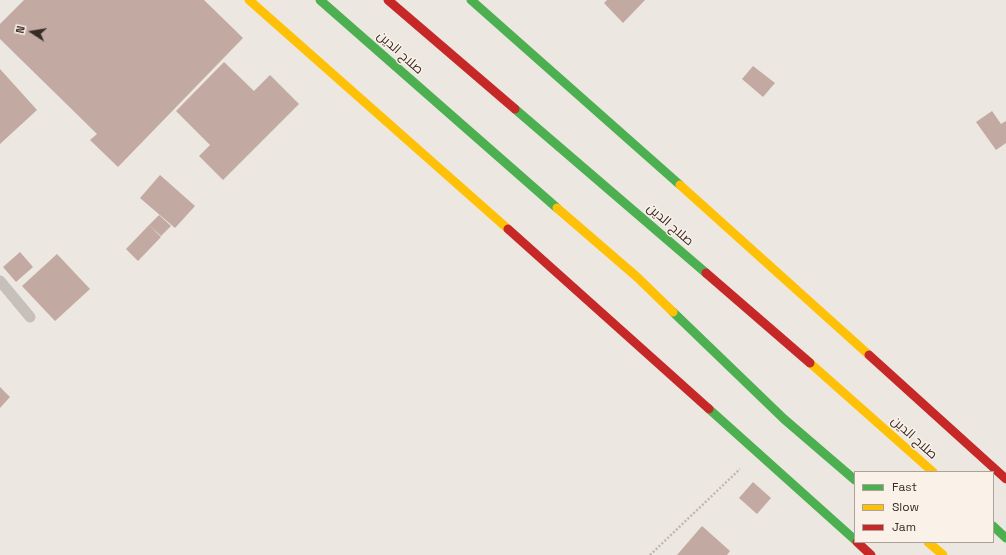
<!DOCTYPE html>
<meta charset="utf-8">
<style>
body{margin:0}
#map{position:relative;width:1006px;height:555px;overflow:hidden;background:#ede7e1;font-family:"Space Grotesk",sans-serif}
canvas{display:block}
.legend{position:absolute;left:854px;top:471px;width:140px;height:72px;box-sizing:border-box;background:#faf1e8;border:1px solid #aca29b;margin:0;padding:5px 7px;list-style:none;font-size:12px;color:#382c27}
.legend li{display:flex;align-items:center;gap:8px;height:20px}
.legend b{width:20px;border:1px solid #aca29b}
.north{position:absolute;left:12px;top:12px;width:40px;height:40px;-webkit-text-stroke:3px #faf1e8;paint-order:stroke;rotate:282deg;font-size:11px;font-weight:700;line-height:16px;text-align:center;color:#382c27}
.north::after{content:'';display:block;margin:auto;width:14px;height:18px;background:#382c27;clip-path:polygon(50% 0,100% 100%,50% 72%,0 100%)}
</style>
<div id="map">
<canvas width="1006" height="555"></canvas>
<ul class="legend">
<li><b style="height:5px;background:#4caf50"></b>Fast</li>
<li><b style="height:5px;background:#ffc107"></b>Slow</li>
<li><b style="height:5px;background:#c62828"></b>Jam</li>
</ul>
<div class="north">N</div>
</div>
<script>
const context = document.querySelector('canvas').getContext('2d');
context.lineJoin = 'round';
function fillPath(path, color) { context.fillStyle = color; context.fill(path, 'evenodd'); }
const toPath = rows => new Path2D(rows.map(r => 'M' + r).join(''));
function trace(path, color, width, dash) { context.strokeStyle = color; context.lineWidth = width; context.lineCap = dash ? 'butt' : 'round'; context.setLineDash(dash || []); context.stroke(path); }
function write(font, color, halo, rows, align = 'center') {
  context.font = font + ' "Space Grotesk",Cairo,sans-serif'; context.lineWidth = 3; context.setLineDash([]); context.textBaseline = 'middle'; context.strokeStyle = halo; context.fillStyle = color; for (const [text, x, y, turn = 0] of rows) {
    context.save(); context.translate(x, y); context.rotate((+turn || 0) * Math.PI / 180); context.textAlign = isNaN(turn) ? turn : align; if (halo) context.strokeText(text, 0, 0); context.fillText(text, 0, 0); context.restore();
  }
}
fillPath(toPath([
 [24,0,204,0,243,38,118,167,90,140,97,134,0,39,0,24],
 [607,0,645,0,623,23,604,3],
 [224,62,254,91,270,75,299,104,223,180,199,156,210,145,176,111],
 [753,66,775,83,763,97,742,79],
 [0,69,37,110,0,144],
 [992,111,1001,124,1006,121,1006,143,996,150,976,122],
 [160,175,195,206,175,228,140,198],
 [159,215,171,226,161,236,149,225],
 [149,225,161,237,138,261,126,249],
 [20,252,33,267,16,282,3,267],
 [57,254,90,289,55,321,22,286],
 [0,387,10,397,0,408],
 [753,482,771,498,757,514,739,498],
 [702,526,730,551,727,555,677,555]
]), '#c2a9a2');
trace(toPath([
 [650,555,740,469]
]), '#bfb7b2', 2.5, [2, 2]);
trace(toPath([
 [0,281,30,317]
]), '#c7bfb9', 11);
trace(toPath([
 [320,0,557,208],
 [471,0,680,185],
 [515,109,706,273],
 [673,312,784,419,855,480],
 [709,409,855,540],
 [993,526,1006,538]
]), '#4caf50', 9);
trace(toPath([
 [249,0,508,229],
 [680,185,869,355],
 [557,208,637,277,673,312],
 [810,363,933,472],
 [928,542,943,555]
]), '#ffc107', 9);
trace(toPath([
 [388,0,515,109],
 [508,229,709,409],
 [706,273,810,363],
 [869,355,1006,479],
 [857,542,871,555]
]), '#c62828', 9);
write('13px', '#382c27', '#faf1e8', [
 ["صلاح الدين",400,53,42],
 ["صلاح الدين",670,225,41],
 ["صلاح الدين",914,438,42]
]);
</script>
